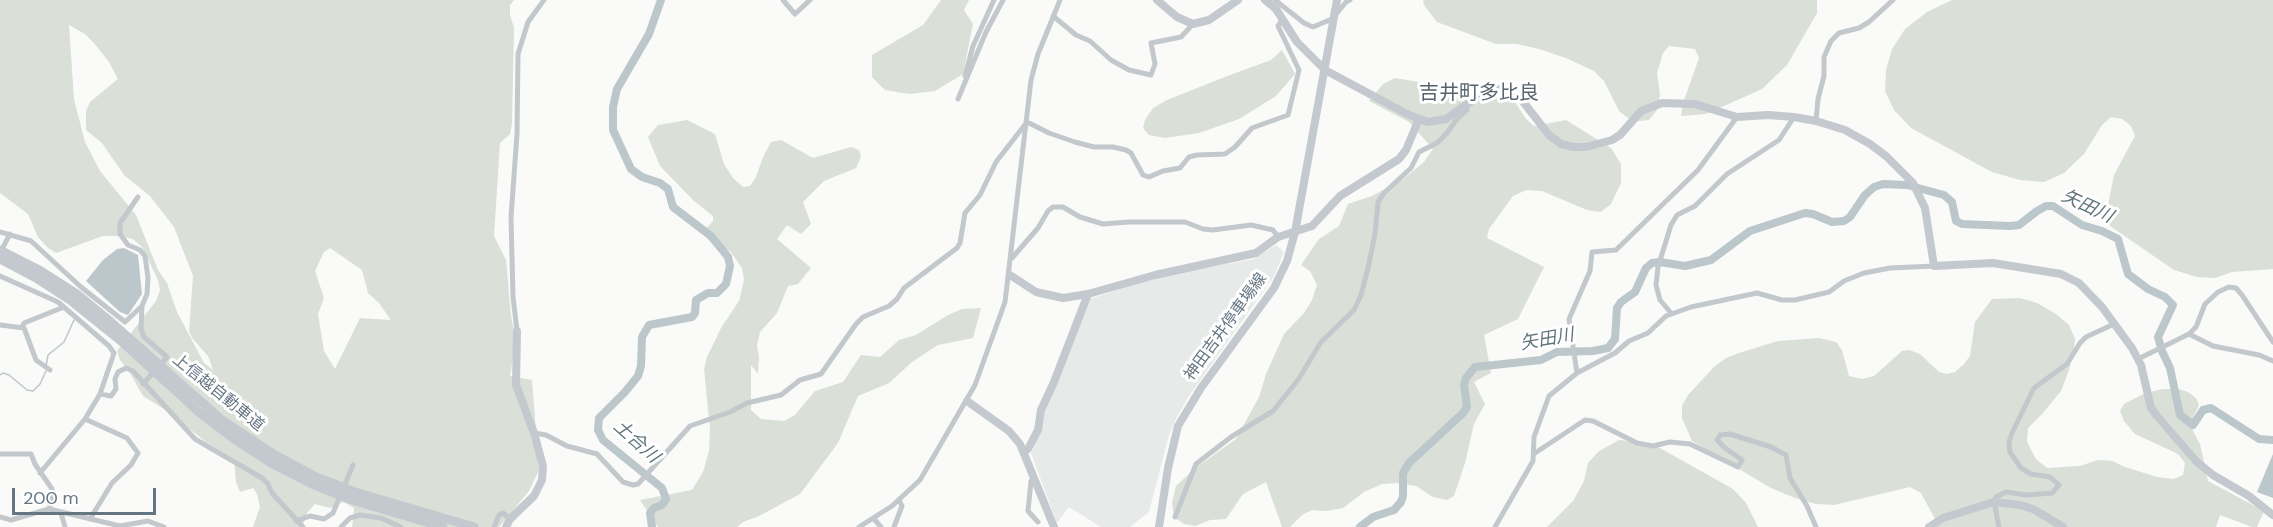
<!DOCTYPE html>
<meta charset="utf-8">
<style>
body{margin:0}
#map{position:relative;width:2273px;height:527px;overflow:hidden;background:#fafaf8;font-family:"DM Sans",sans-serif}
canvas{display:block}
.scale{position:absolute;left:12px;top:488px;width:144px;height:27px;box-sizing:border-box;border:3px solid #657683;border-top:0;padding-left:8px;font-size:18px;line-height:21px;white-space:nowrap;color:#657683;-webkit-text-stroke:4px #fff;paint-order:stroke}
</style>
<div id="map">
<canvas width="2273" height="527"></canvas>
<div class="scale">200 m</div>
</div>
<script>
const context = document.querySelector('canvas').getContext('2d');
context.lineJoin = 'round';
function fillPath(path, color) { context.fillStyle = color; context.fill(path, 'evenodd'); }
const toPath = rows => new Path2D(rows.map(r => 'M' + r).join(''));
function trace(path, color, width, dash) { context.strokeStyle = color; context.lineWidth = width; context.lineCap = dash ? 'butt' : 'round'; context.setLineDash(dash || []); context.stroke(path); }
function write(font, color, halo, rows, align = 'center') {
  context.font = font + ' "DM Sans","Noto Sans JP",sans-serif'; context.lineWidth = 6; context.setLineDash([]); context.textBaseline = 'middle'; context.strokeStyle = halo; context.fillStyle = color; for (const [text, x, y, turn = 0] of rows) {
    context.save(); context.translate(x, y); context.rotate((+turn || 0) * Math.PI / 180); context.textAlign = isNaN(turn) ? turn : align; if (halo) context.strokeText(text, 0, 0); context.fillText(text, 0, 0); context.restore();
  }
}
fillPath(toPath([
 [1276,245,1284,252,1274,276,1187,399,1177,417,1169,435,1149,512,1130,527,1101,527,1069,507,1057,523,1031,453,1041,431,1045,411,1090,299,1154,278,1254,259]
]), '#e8e9e9');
fillPath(toPath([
 [0,0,514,0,510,5,510,15,514,28,512,124,510,134,500,143,494,236,506,260,511,316,516,341,510,376,532,380,539,470,529,491,499,527,352,527,354,508,343,502,330,508,315,504,307,513,302,527,253,527,260,507,257,494,253,488,240,492,236,482,234,459,206,442,167,411,143,396,130,373,120,360,117,351,156,301,160,290,158,280,142,247,133,239,120,236,103,236,56,253,48,248,38,237,28,214,0,193],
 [69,25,85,34,94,43,109,62,118,79,90,102,86,111,86,130,102,143,124,175,150,196,174,227,193,276,189,331,192,338,208,356,213,370,204,363,177,312,167,283,158,270,136,215,100,171,85,142,74,99],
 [330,248,362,270,368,293,379,303,391,320,360,318,335,369,324,351,318,314,324,298,315,271,324,252],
 [941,0,969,0,964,10,973,24,963,74,935,91,909,94,885,90,872,77,872,55,923,25],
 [1423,0,1817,0,1817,13,1787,65,1762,89,1706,114,1681,116,1683,103,1699,58,1695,49,1669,46,1663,53,1657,73,1660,94,1657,110,1649,120,1639,121,1628,118,1619,111,1604,81,1594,71,1566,58,1539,49,1517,44,1496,44,1437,22,1424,5],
 [1952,0,2273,0,2273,269,2232,272,2215,278,2197,277,2174,270,2110,226,2108,205,2114,175,2135,136,2131,126,2122,119,2111,117,2102,125,2084,154,2064,173,2044,182,2020,180,1992,172,1911,128,1894,110,1885,91,1886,70,1892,49,1905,29,1927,12],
 [1282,50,1295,74,1276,96,1239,119,1199,133,1165,138,1149,135,1143,128,1145,120,1153,108,1167,100,1230,75,1271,60],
 [1395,78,1419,82,1439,88,1461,99,1471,101,1502,97,1513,99,1526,119,1534,126,1566,120,1611,148,1621,164,1621,183,1611,204,1601,212,1587,210,1542,191,1526,190,1513,196,1489,229,1487,238,1544,267,1518,319,1484,335,1491,373,1474,382,1485,404,1474,424,1465,463,1454,496,1447,500,1433,497,1416,486,1398,483,1382,484,1364,492,1343,508,1327,511,1312,510,1302,515,1290,527,1282,527,1266,482,1243,494,1226,519,1210,520,1195,526,1184,524,1174,517,1172,503,1176,486,1194,469,1236,439,1259,397,1266,374,1284,334,1304,313,1312,300,1317,285,1310,271,1301,265,1319,239,1339,226,1348,204,1372,196,1402,180,1424,162,1433,149,1409,122,1369,101,1383,84],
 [687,120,715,134,724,164,733,178,743,187,750,186,756,177,763,157,771,142,781,140,813,158,851,147,859,150,861,157,856,168,824,181,803,202,811,224,801,234,787,225,777,239,811,268,798,284,788,286,777,313,760,332,757,346,759,357,758,374,751,365,751,410,761,419,784,421,795,415,815,391,843,382,861,355,880,357,899,340,916,335,948,315,962,309,981,308,973,338,938,345,912,362,889,383,858,396,838,443,800,494,759,516,743,522,737,527,658,527,640,500,692,490,703,472,709,451,710,429,704,369,707,357,721,328,739,301,744,280,742,268,730,251,713,245,706,237,706,229,713,221,713,216,694,201,660,166,648,137,658,125],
 [2020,298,2037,303,2056,314,2069,325,2075,339,2074,351,2069,370,2061,391,2043,413,2028,428,2027,442,2036,459,2047,468,2080,466,2098,460,2112,461,2125,467,2157,477,2174,479,2183,475,2185,463,2178,454,2135,434,2124,421,2120,411,2124,404,2145,393,2163,389,2179,389,2188,392,2196,398,2199,405,2193,417,2192,429,2200,444,2208,481,2264,511,2257,527,2252,527,2220,515,2216,527,1936,527,1935,519,1921,493,1910,487,1834,505,1816,504,1795,498,1771,488,1692,441,1682,418,1682,406,1688,395,1714,367,1726,358,1739,353,1778,341,1819,338,1836,342,1842,350,1849,376,1862,379,1874,376,1902,351,1909,350,1920,354,1939,372,1947,374,1955,372,1964,364,1970,356,1975,322,1992,299],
 [1619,440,1639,442,1658,447,1733,489,1746,503,1758,527,1547,527,1573,501,1584,481,1588,463,1599,451]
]), '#dadfd7');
fillPath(toPath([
 [124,248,138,255,142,294,128,315,120,312,86,281,103,260,117,249],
 [2273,454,2273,498,2257,492]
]), '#bbc7cb');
trace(toPath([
 [46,366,48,355,64,342,74,320],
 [0,375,3,373,9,375,27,390,33,391,40,384,46,371]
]), '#bbc7cb', 1.5);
trace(toPath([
 [652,527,650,513,654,508,662,505,666,499,662,488,603,440,598,430,599,418,625,392,638,376,641,366,642,337,649,325,692,317,695,313,696,300,708,293,717,293,726,284,730,266,728,257,711,236,673,207,668,189,660,183,642,177,631,169,613,130,613,107,617,89,649,34,661,0],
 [1360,527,1373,517,1394,510,1401,502,1403,496,1403,473,1409,463,1463,413,1467,407,1464,385,1466,378,1475,367,1541,360,1557,352,1593,351,1608,348,1615,339,1617,308,1621,302,1635,292,1646,268,1652,263,1660,262,1685,266,1711,260,1750,231,1805,213,1813,214,1832,222,1844,221,1850,217,1865,195,1874,187,1883,184,1907,185,1944,195,1952,202,1956,221,1962,224,2010,226,2019,225,2037,211,2046,206,2053,206,2082,225,2102,231,2118,239,2128,274,2148,289,2165,297,2173,305,2158,337,2162,351,2170,368,2180,415,2193,425,2203,410,2211,408,2259,439,2273,440]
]), '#bbc7cb', 8);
trace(toPath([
 [783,0,795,14,810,0],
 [1275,0,1304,23,1313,27,1332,19,1346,2,1350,0],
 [1053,16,1076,35,1090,41,1111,60,1129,70,1151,75,1155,64,1151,43,1181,37,1193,24],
 [965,76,973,46,994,0],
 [958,99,986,32,1003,0],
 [1816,121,1818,99,1824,76,1824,57,1831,41,1839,33,1859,28,1869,22,1893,0],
 [1027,122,1049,133,1075,142,1094,147,1113,147,1126,150,1131,153,1143,175,1149,177,1163,171,1180,168,1189,157,1197,155,1225,154,1235,147,1252,128,1288,115,1299,70,1278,26,1282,20],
 [138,197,120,223,120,234,128,245,140,250,145,256,148,278,147,294,142,306,141,329,144,337,167,357,143,384],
 [0,232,31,241,81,287,125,322,142,306],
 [1,251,10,234],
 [1012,258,1038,228,1048,211,1053,207,1063,207,1080,217,1103,224,1129,222,1185,222,1203,229,1213,230,1251,225,1273,230,1278,237],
 [0,276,58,302,109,346,114,353,100,394,85,419,40,473],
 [1671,313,1660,300,1656,285,1658,267,1671,225,1677,215,1695,206,1727,174,1779,140,1794,117],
 [0,325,24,328,36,360,50,370],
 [22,327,24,323,64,307],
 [517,331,513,297,511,217,517,134,518,54,528,22,544,0],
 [2189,334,2213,346,2259,355,2273,361],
 [2138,359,2189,334,2196,327,2205,304,2218,292,2229,287,2236,288,2242,295,2273,342],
 [1577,373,1569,319,1590,271,1592,252,1616,250,1698,170,1737,117],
 [100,394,111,396,116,389,115,379,118,372,126,368,133,371,195,439,262,478,268,484,272,493,303,527],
 [85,419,127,438,138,453,131,465,112,483,90,519],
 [534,433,546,435,567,446,597,454,623,482,633,485,638,484,690,426,730,412,747,403,781,395,800,380,821,374,856,324,863,317,889,306,897,299,904,288,957,248,960,243,965,213,980,195,996,162,1027,122],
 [1535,453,1585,420,1593,421,1637,443,1653,446,1670,442,1690,444,1738,467,1742,460,1725,448,1717,440,1720,435,1730,434,1771,447,1786,455,1790,478,1807,506,1816,527],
 [0,454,31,454,35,464,52,489,53,496,49,509],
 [1035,479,1031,481,1028,511,1038,522],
 [61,513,65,527],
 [0,517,11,520,49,509,120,526,148,521,164,527],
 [1175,517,1196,464,1231,437,1273,411,1298,380,1321,342,1354,310,1361,295,1368,268,1375,234,1378,202,1384,193,1411,168,1419,152,1437,143,1447,133,1457,119,1467,110,1466,104],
 [874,519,881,527],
 [296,521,310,516,324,519,333,513,353,465],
 [341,527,350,518,360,515,381,518,401,527],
 [494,527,499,515,503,513,510,519],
 [859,527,892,506,920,480,975,385,1005,302,1031,80,1038,54,1060,0],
 [894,527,902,506,899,500],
 [1495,527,1533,461,1534,437,1549,396,1577,373,1615,353,1629,341,1648,333,1666,316,1691,307,1757,293,1782,300,1795,300,1829,292,1844,281,1864,273,1890,268,1934,266],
 [1999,527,1994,502,1996,497,2006,492,2026,495,2052,493,2059,485,2050,477,2031,474,2021,468,2010,452,2009,442,2012,433,2034,388,2067,364,2080,343,2086,337,2114,324]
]), '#c3c8cc', 5);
trace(toPath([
 [1325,70,1409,115,1428,122,1446,119,1487,90,1504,89,1521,99,1549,135,1561,144,1573,147,1586,147,1612,140,1620,135,1641,111,1662,103,1695,104,1737,117,1768,115,1794,117,1816,121,1845,130,1870,144,1886,156,1913,183,1925,208,1934,266,1993,263,2061,274,2079,283,2102,307,2132,348,2141,365,2151,408,2157,416,2196,461,2213,475,2249,496,2273,515],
 [1010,275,1036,292,1063,298,1088,294,1155,275,1256,253,1278,237,1312,226,1340,196,1399,159,1406,150,1419,119],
 [967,401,1009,431,1020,444,1054,527],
 [1025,451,1028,449,1038,430,1041,410,1054,382,1088,294],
 [506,527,510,519,534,496,542,480,543,466,534,433,516,385,517,331],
 [1929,527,1943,518,1994,502,2020,505,2033,509,2063,527]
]), '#c3c9ce', 8);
trace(toPath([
 [1157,0,1177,17,1193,24,1209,20,1238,0],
 [1265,0,1276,9,1297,42,1325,70],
 [1159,527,1168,468,1178,426,1201,388,1274,288,1287,261,1295,232,1337,0]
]), '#c3c9ce', 8);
trace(toPath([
 [0,250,41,271,77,294,111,322,222,420,275,455,316,477,355,492,474,527],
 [0,259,36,278,70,300,121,341,200,413,234,439,271,463,312,484,352,500,443,527]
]), '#c3c9ce', 9);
write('16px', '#657683', '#fff', [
 ["神田吉井停車場線",1226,327,-54],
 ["上信越自動車道",218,393,39]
]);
write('italic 18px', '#60757c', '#fff', [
 ["矢田川",2087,207,25],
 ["矢田川",1547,340,-10],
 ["土合川",636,442,42]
]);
write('20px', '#57646e', '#fff', [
 ["吉井町多比良",1479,94]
]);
</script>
